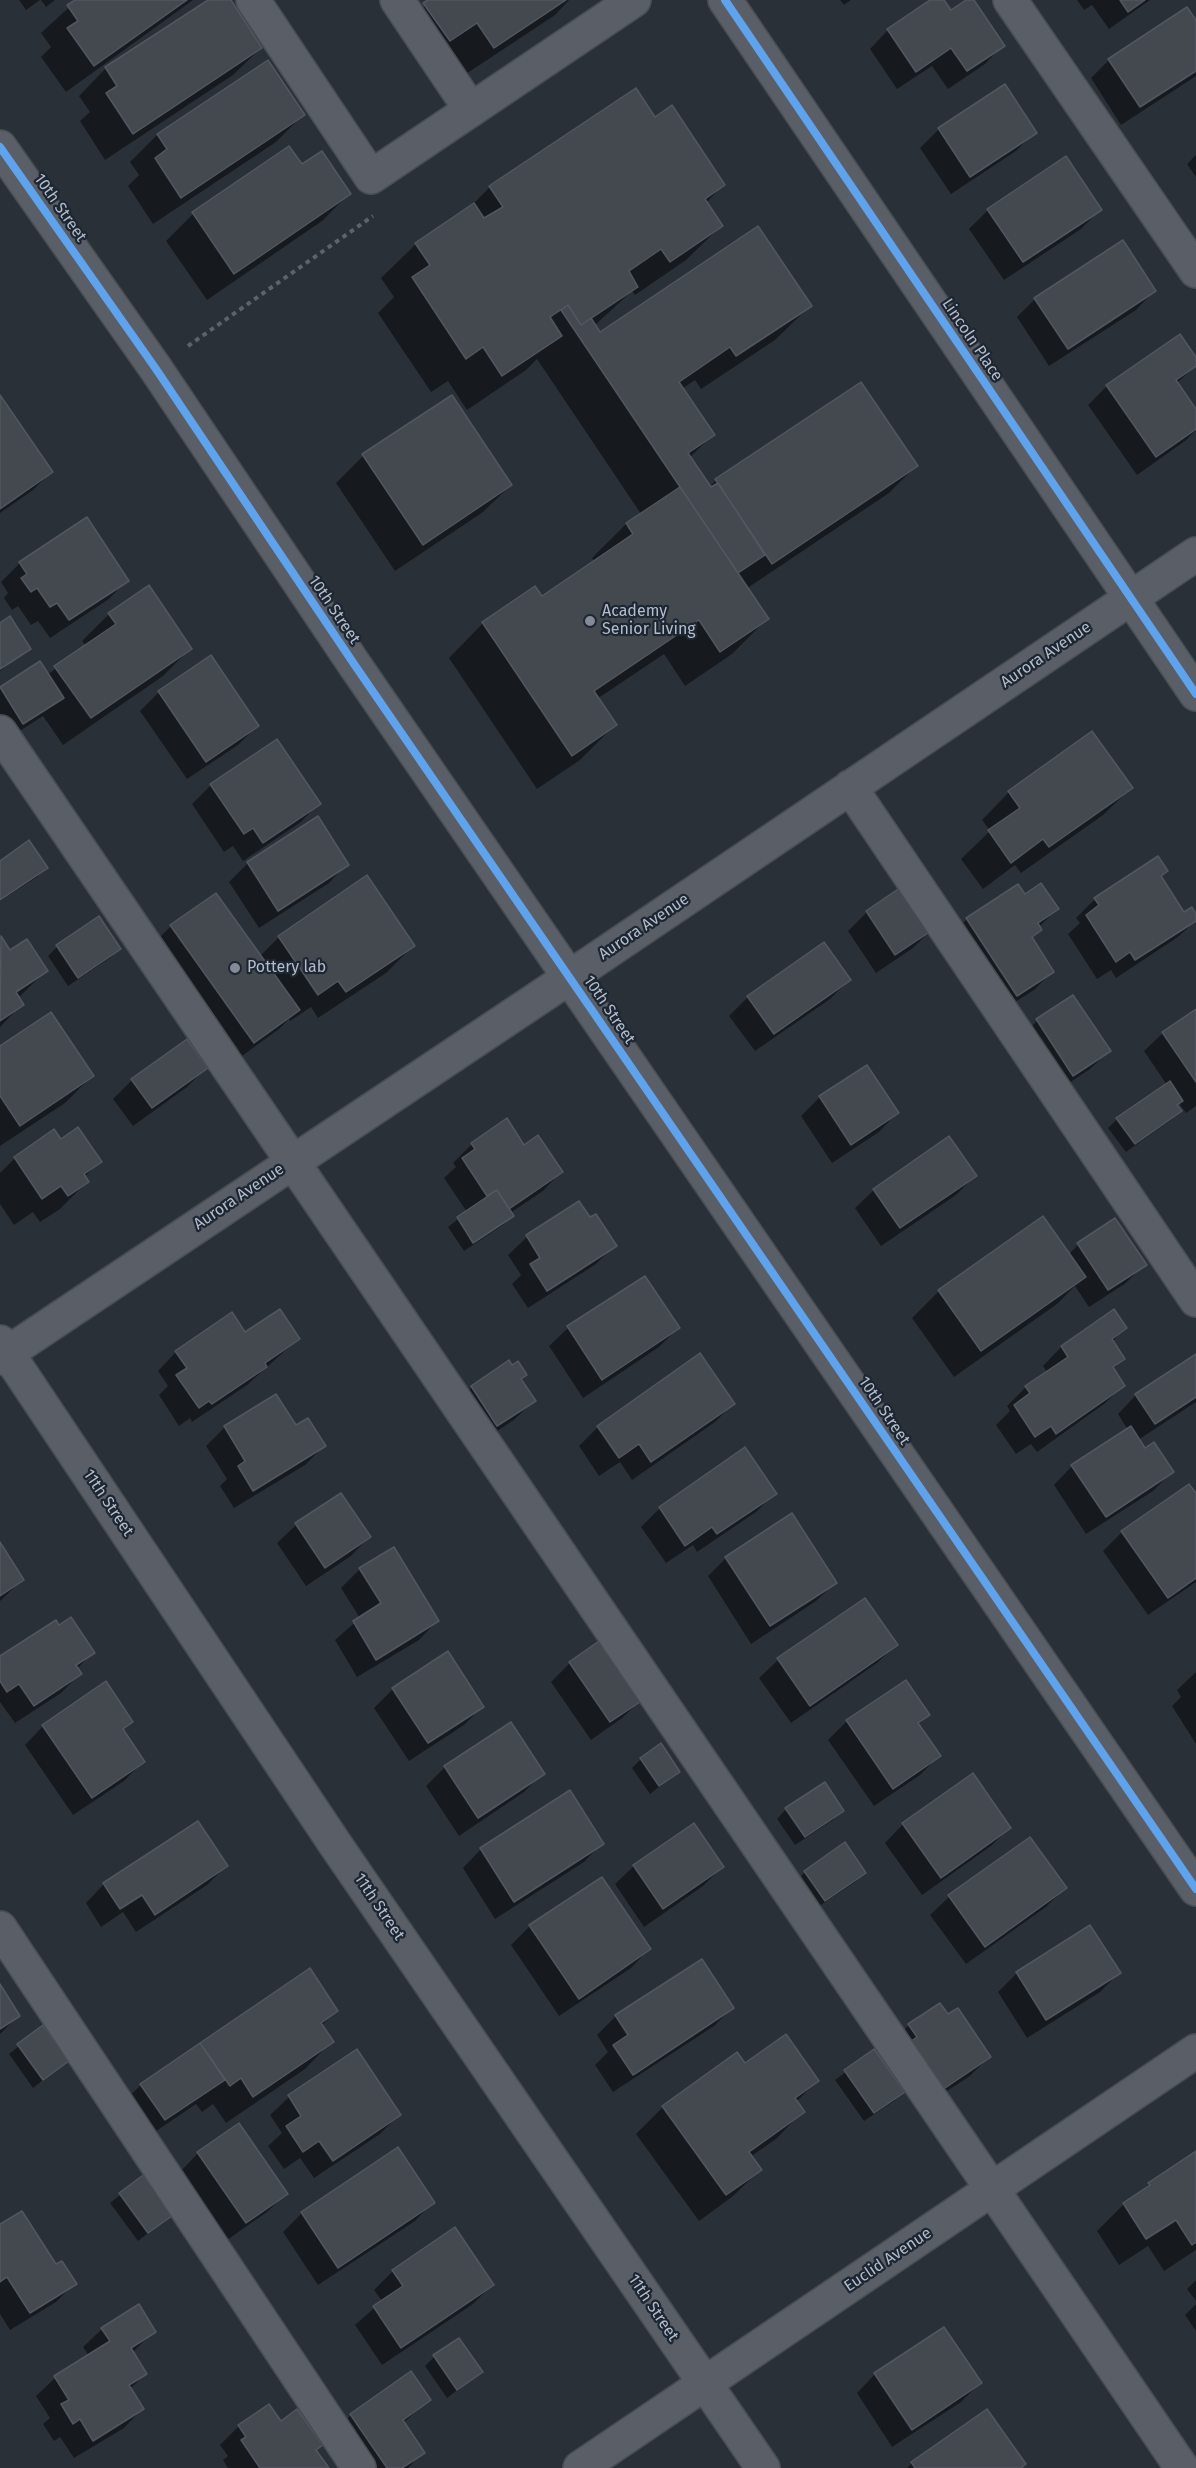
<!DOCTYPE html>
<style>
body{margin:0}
canvas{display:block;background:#2a3038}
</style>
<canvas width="1196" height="2468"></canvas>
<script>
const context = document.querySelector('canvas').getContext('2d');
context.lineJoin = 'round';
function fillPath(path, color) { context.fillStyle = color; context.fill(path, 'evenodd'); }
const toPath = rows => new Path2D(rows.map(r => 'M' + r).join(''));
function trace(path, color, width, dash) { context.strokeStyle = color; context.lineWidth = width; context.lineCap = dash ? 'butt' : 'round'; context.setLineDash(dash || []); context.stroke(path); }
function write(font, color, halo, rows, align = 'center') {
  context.font = font + ' "Fira Sans",sans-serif'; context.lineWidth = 4.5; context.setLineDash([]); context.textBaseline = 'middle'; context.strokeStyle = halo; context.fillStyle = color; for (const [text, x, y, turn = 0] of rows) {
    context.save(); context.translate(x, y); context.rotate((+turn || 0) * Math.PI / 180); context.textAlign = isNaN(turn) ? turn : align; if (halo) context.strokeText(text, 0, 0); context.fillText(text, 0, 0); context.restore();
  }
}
fillPath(toPath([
 [19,0,40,0,26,10],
 [41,0,55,0,46,7],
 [77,0,193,0,66,92,41,57,51,47,41,33],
 [211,0,229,0,261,48,233,75,105,160,80,121,90,112,79,96,106,68],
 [431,0,569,0,555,15,466,74,449,49,422,67,397,32],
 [840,0,851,0,844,5],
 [933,0,942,0,950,12,968,0,973,0,1003,45,985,64,948,89,932,66,897,89,870,49,888,30],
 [1077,0,1150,0,1109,29,1092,5,1084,10],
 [1196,23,1196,76,1121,125,1091,78,1109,60],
 [267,62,303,115,276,142,153,224,128,186,139,175,130,162,157,135],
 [1004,86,1035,132,1016,151,951,194,920,148,939,129],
 [655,119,723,185,706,203,721,226,686,260,635,295,632,291,594,326,600,334,810,306,775,340,701,389,695,380,682,389,713,435,689,458,709,488,716,480,916,466,889,493,746,589,767,619,732,654,685,686,664,654,597,699,615,725,580,760,537,789,449,658,483,623,541,598,595,562,592,558,626,524,641,514,537,359,526,370,467,410,448,381,431,392,378,313,394,297,381,278,416,244,467,210,490,187],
 [1196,155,1196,177,1187,164],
 [301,166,349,194,322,221,207,300,166,241,193,214],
 [988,210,1100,210,1081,229,1004,280,969,229],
 [1154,291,1136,310,1049,366,1017,317,1035,299],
 [1180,336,1196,360,1196,365,1176,384,1196,412,1196,430,1185,441,1137,475,1088,405,1107,386],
 [451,397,511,485,483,512,395,571,336,483,363,456],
 [0,398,51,472,33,490,0,513],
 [87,519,127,580,109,599,50,638,38,621,31,625,18,606,12,610,4,598,8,593,1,582,20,563],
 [109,614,190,649,163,676,63,745,43,716,4,741,0,736,0,688,39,663,47,675,86,646,82,641],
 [0,625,29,648,0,671],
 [210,658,257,726,238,745,187,779,140,711,159,692],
 [277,741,319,803,301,822,243,861,233,846,224,852,192,804,211,785],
 [1131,788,1103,815,1021,873,1015,865,983,889,961,859,990,831,982,820,1009,792],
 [0,863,46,867,37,877,0,901],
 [248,863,347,864,329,883,259,928,229,882],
 [1160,877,1184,914,1196,917,1196,920,1178,937,1116,978,1111,970,1097,979,1068,934,1080,923,1076,918,1095,899],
 [903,887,932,929,913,948,876,973,848,931,867,912],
 [216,895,260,956,279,937,413,946,386,973,318,1018,311,1007,290,1021,289,1019,279,1029,235,1061,152,945,171,926],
 [1024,896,1057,909,1039,927,1040,930,1031,939,1052,972,1034,990,998,1013,948,938,967,919],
 [99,918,119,949,110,958,68,986,48,956,57,947],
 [0,939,10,953,46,971,18,998,22,1004,0,1027],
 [849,980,830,999,755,1051,729,1016,748,997],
 [1072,997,1109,1051,1090,1069,1054,1093,1018,1039,1037,1021],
 [1196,1011,1196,1106,1186,1113,1179,1103,1176,1106,1180,1111,1171,1120,1126,1152,1108,1128,1117,1119,1167,1085,1144,1051,1163,1033],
 [186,1042,206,1068,187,1087,133,1126,113,1099,132,1080],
 [0,1048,92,1076,65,1103,0,1146],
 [820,1097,897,1113,879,1132,832,1163,801,1116],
 [507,1120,524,1147,561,1172,543,1191,510,1213,512,1216,503,1225,464,1251,448,1227,467,1212,444,1178,456,1167,453,1163,472,1144],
 [54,1131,60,1141,100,1162,84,1177,87,1182,60,1209,40,1222,33,1212,14,1225,0,1204,0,1173,15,1158],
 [975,1176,956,1195,881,1246,855,1208,874,1190],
 [579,1203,589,1219,615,1245,596,1264,528,1308,512,1284,521,1275,508,1255,527,1237],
 [1078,1245,1145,1264,1126,1283,1089,1307,1075,1286,1057,1304,954,1377,912,1318,939,1291,1068,1255],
 [644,1278,678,1328,659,1347,583,1398,549,1346,568,1328],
 [1113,1311,1125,1328,1112,1342,1123,1359,1112,1370,1123,1386,1104,1404,1037,1452,1031,1444,1016,1454,996,1425,1010,1411,1007,1406,1026,1387,1047,1372,1043,1366,1061,1347],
 [245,1334,298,1339,247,1385,192,1422,190,1418,179,1426,159,1395,168,1386,158,1371,176,1352],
 [1196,1356,1196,1402,1138,1440,1145,1450,1172,1472,1153,1491,1086,1534,1054,1485,1072,1466,1128,1430,1118,1414,1136,1395],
 [509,1362,534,1401,515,1419,478,1444,453,1406,472,1387],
 [733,1404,715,1422,632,1480,620,1462,599,1476,579,1446,598,1427],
 [225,1427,295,1427,324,1446,305,1465,234,1508,220,1486,227,1479,206,1446],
 [1189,1486,1196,1496,1196,1582,1148,1615,1103,1551,1122,1532],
 [775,1493,756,1512,697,1552,693,1545,666,1563,641,1527,660,1508],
 [340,1495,369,1537,351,1556,306,1586,277,1543,296,1525],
 [0,1545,22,1580,0,1601],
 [726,1558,835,1583,816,1601,751,1644,708,1576],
 [360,1569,437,1621,419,1640,357,1677,335,1640,360,1618,341,1588],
 [864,1600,896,1645,877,1663,791,1723,759,1678,778,1660],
 [59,1627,93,1652,77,1669,80,1674,61,1693,15,1723,0,1702,0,1658],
 [570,1663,641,1700,622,1718,591,1740,551,1682],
 [1196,1672,1196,1744,1172,1706,1181,1697,1177,1690],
 [393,1689,482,1707,464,1725,409,1761,374,1708],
 [928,1715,918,1725,939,1756,920,1775,874,1806,828,1740,847,1721],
 [132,1722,122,1731,143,1762,124,1781,73,1815,25,1745,43,1726],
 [510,1724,543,1773,524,1792,459,1836,426,1786,445,1767],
 [641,1759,678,1772,650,1794,632,1768],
 [786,1809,842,1810,833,1820,795,1845,777,1819],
 [903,1824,1009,1828,991,1846,922,1895,885,1843],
 [1030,1839,1065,1888,1046,1907,966,1964,930,1915,949,1897],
 [602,1843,584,1862,495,1919,463,1868,481,1849],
 [226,1866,207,1885,136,1932,123,1912,101,1927,86,1903,104,1884],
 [634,1866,722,1867,703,1886,644,1927,615,1884],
 [805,1872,864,1872,855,1882,815,1909,796,1881],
 [530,1926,649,1949,631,1968,559,2016,511,1945],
 [701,1961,732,2008,714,2026,613,2092,595,2065,608,2052,597,2035,616,2016],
 [309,1971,336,2011,321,2026,332,2041,305,2069,226,2123,213,2104,202,2112,196,2104,146,2138,122,2103,141,2085],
 [1017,1973,1119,1973,1100,1992,1027,2038,998,1992],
 [0,1987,18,2016,0,2034],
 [939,2005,947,2016,989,2057,970,2076,922,2107,890,2044,909,2025],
 [43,2027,67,2061,33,2088,9,2054],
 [874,2051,903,2092,894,2101,864,2121,835,2080],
 [745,2065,817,2081,796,2102,803,2111,776,2139,750,2157,760,2170,732,2197,699,2221,636,2134,663,2107],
 [289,2097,399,2115,380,2134,314,2178,300,2158,284,2169,268,2146,282,2133,270,2115],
 [398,2149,433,2202,415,2221,318,2285,283,2232,302,2213],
 [198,2153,286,2194,267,2212,227,2240,180,2172],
 [1196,2153,1196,2250,1164,2271,1148,2246,1119,2265,1097,2231,1124,2204,1137,2196,1149,2184],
 [146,2175,174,2213,138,2241,110,2203],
 [0,2226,75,2283,56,2302,10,2330,0,2314],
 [393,2271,492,2285,473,2304,382,2365,355,2325,382,2301,374,2290],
 [1196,2280,1196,2301,1187,2289],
 [1196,2304,1196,2331,1185,2315],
 [102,2329,154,2331,132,2353,145,2374,130,2389,142,2409,124,2428,74,2458,60,2437,54,2441,43,2424,50,2418,36,2396,55,2378,89,2356,83,2347],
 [434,2357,481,2372,447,2398,425,2366],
 [410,2373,429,2400,403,2423,423,2452,408,2468,356,2468,332,2434,351,2415],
 [875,2374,980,2383,961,2402,892,2447,857,2393],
 [268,2406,281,2423,315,2451,328,2468,228,2468,223,2460,228,2456,220,2445,239,2426],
 [912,2463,1020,2468,907,2468]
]), '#0007');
const building = toPath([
 [75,0,187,0,94,66,67,28,78,21,67,5,75,0],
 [208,0,231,0,262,48,133,134,106,93,117,86,105,67,208,0],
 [428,0,566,0,494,48,477,23,450,41,423,3,428,0],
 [930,0,944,0,951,10,966,0,974,0,1005,46,967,71,951,48,916,72,887,29,930,0],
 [1120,0,1145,0,1128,12,1120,0],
 [1187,7,1196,20,1196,71,1140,107,1108,59,1187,7],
 [268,60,305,115,181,198,155,158,167,149,157,134,268,60],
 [1005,84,1037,133,970,177,938,128,1005,84],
 [636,88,655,117,672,105,725,185,705,199,723,226,670,262,661,249,629,271,638,287,581,325,568,305,550,317,562,336,502,376,483,347,466,359,412,277,430,265,415,243,474,203,484,218,503,207,489,186,636,88],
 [289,146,302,164,322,151,351,194,234,274,192,212,289,146],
 [1066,156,1102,210,1023,262,987,209,1066,156],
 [758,226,812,306,736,356,730,347,679,382,715,435,688,453,711,487,718,483,765,555,738,573,561,310,568,305,581,325,591,318,600,332,758,226],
 [1123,240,1156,291,1068,349,1034,298,1123,240],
 [1180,334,1196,357,1196,366,1176,380,1196,409,1196,429,1156,457,1106,385,1180,334],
 [861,382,918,466,772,564,715,479,861,382],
 [0,395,53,472,0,509,0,395],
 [452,395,512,485,423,545,362,454,452,395],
 [680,487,769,619,720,652,699,620,594,691,617,725,572,756,482,622,535,586,542,596,633,534,626,523,680,487],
 [87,517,129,581,69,620,57,603,50,607,37,588,31,592,21,578,27,574,19,562,87,517],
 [149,585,192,649,91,718,54,666,116,624,108,613,149,585],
 [10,616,31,649,0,669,0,623,10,616],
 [211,655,259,726,206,762,158,691,211,655],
 [40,661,64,698,23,724,0,687,40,661],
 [1092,731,1133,788,1049,847,1043,839,1011,863,988,830,1020,808,1008,791,1092,731],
 [277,739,321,804,263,843,253,828,244,834,210,784,277,739],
 [318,816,349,865,278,911,247,862,318,816],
 [29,840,48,868,0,900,0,861,29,840],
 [1158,856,1168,871,1161,876,1184,912,1192,907,1196,914,1196,921,1135,960,1130,952,1116,962,1086,915,1099,905,1094,898,1158,856],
 [367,875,415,946,346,992,338,981,318,995,278,936,367,875],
 [1041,883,1059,909,1038,923,1042,930,1032,937,1054,972,1017,996,966,918,1018,884,1025,894,1041,883],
 [904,885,934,929,895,955,866,911,904,885],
 [216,893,300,1010,254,1043,170,925,216,893],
 [99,916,121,949,78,978,56,945,99,916],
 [1,936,10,950,27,939,48,971,16,992,24,1005,0,1021,1,936],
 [824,942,851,980,774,1034,747,996,824,942],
 [1073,995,1111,1051,1073,1076,1036,1019,1073,995],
 [1196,1009,1196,1082,1162,1032,1196,1009],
 [51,1012,94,1076,20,1126,0,1096,0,1046,51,1012],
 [187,1039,208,1068,152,1108,131,1079,187,1039],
 [867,1065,899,1113,851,1145,819,1096,867,1065],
 [1170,1081,1183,1101,1177,1105,1182,1111,1135,1144,1116,1118,1170,1081],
 [507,1118,524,1145,538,1135,563,1172,509,1209,497,1190,487,1196,462,1158,475,1149,471,1143,507,1118],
 [78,1127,102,1162,84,1174,89,1182,68,1196,61,1186,42,1199,14,1157,54,1129,61,1139,78,1127],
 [949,1136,977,1176,900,1228,873,1189,949,1136],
 [497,1190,514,1216,473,1243,457,1217,497,1190],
 [579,1201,590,1217,596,1214,617,1246,547,1291,530,1264,540,1258,526,1235,579,1201],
 [1043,1216,1086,1277,981,1351,938,1290,1043,1216],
 [1115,1218,1147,1265,1108,1290,1077,1243,1115,1218],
 [645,1276,680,1328,602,1380,567,1326,645,1276],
 [280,1309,300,1339,265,1363,267,1367,212,1404,209,1401,199,1408,176,1375,187,1368,175,1351,232,1312,245,1332,280,1309],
 [1114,1309,1127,1328,1112,1339,1125,1359,1113,1367,1125,1386,1056,1434,1051,1426,1035,1437,1014,1405,1030,1393,1025,1386,1068,1357,1061,1346,1114,1309],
 [700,1353,735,1404,651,1462,639,1444,619,1458,597,1426,700,1353],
 [1196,1354,1196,1397,1155,1424,1135,1394,1196,1354],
 [509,1360,512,1365,518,1361,527,1375,521,1379,536,1401,497,1426,471,1386,509,1360],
 [276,1394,296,1425,308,1418,326,1446,253,1491,238,1466,245,1461,224,1426,276,1394],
 [1131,1426,1145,1448,1154,1442,1174,1472,1106,1517,1071,1465,1131,1426],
 [745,1447,777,1494,717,1534,712,1527,685,1546,659,1507,745,1447],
 [1189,1484,1196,1493,1196,1578,1168,1598,1121,1531,1189,1484],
 [341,1493,371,1537,325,1568,295,1523,341,1493],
 [792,1513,837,1583,770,1626,725,1557,792,1513],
 [0,1542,24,1580,0,1596,0,1542],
 [394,1547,439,1621,376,1660,353,1621,381,1603,359,1568,394,1547],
 [865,1598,898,1645,810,1706,777,1658,865,1598],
 [71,1617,95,1653,76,1665,82,1674,34,1706,19,1684,7,1692,0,1681,0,1656,56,1620,59,1625,71,1617],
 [602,1639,643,1700,610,1722,569,1662,602,1639],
 [448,1651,484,1707,428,1743,392,1688,448,1651],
 [906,1680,930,1715,918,1723,941,1756,893,1789,846,1720,906,1680],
 [106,1681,133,1722,123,1729,145,1762,92,1798,42,1725,106,1681],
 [511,1722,545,1774,478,1818,444,1766,511,1722],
 [661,1743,680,1772,659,1786,640,1758,661,1743],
 [973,1773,1011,1828,941,1878,902,1823,973,1773],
 [825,1782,844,1811,805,1837,785,1808,825,1782],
 [570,1790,604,1844,514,1902,480,1848,570,1790],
 [198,1821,228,1866,155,1915,142,1895,120,1909,103,1883,198,1821],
 [694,1823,724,1867,663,1909,633,1865,694,1823],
 [1030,1837,1067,1888,985,1947,948,1895,1030,1837],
 [845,1842,866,1873,825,1901,804,1871,845,1842],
 [602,1877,651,1949,579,1999,529,1925,602,1877],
 [1090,1925,1121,1973,1046,2020,1016,1972,1090,1925],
 [702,1959,734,2008,633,2075,613,2045,628,2035,615,2015,702,1959],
 [310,1968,338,2011,321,2023,334,2042,253,2097,241,2078,230,2086,200,2043,310,1968],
 [0,1984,20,2016,0,2029,0,1984],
 [940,2003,948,2014,958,2008,991,2057,942,2090,910,2042,917,2037,908,2024,940,2003],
 [43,2025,69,2061,43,2080,17,2044,43,2025],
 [786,2034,819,2081,795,2098,805,2112,749,2152,762,2170,726,2195,662,2106,737,2052,745,2063,786,2034],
 [200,2043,225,2080,165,2120,140,2084,200,2043],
 [357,2049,401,2115,333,2161,319,2141,303,2152,286,2126,301,2116,288,2095,357,2049],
 [874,2049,905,2092,874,2113,844,2070,874,2049],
 [239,2123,288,2194,246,2223,197,2152,239,2123],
 [398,2147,435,2203,338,2268,301,2212,398,2147],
 [1196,2151,1196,2242,1192,2245,1176,2220,1146,2239,1123,2203,1150,2185,1148,2183,1196,2151],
 [146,2173,176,2213,148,2233,119,2193,146,2173],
 [22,2211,56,2264,62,2261,77,2284,30,2313,7,2277,0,2282,0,2224,22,2211],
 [455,2227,494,2285,401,2348,373,2306,403,2286,392,2270,455,2227],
 [139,2304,156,2332,131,2348,147,2374,129,2385,144,2409,93,2441,80,2419,73,2424,61,2404,69,2400,54,2376,110,2341,101,2328,139,2304],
 [944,2327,982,2383,912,2430,874,2373,944,2327],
 [459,2338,483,2372,457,2390,433,2355,459,2338],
 [411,2371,431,2400,403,2420,425,2453,402,2468,387,2468,350,2414,411,2371],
 [269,2404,281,2421,297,2409,323,2445,316,2450,329,2468,260,2468,241,2440,246,2437,238,2425,269,2404],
 [987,2409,1026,2464,1021,2468,915,2468,911,2462,987,2409]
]);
fillPath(building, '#444950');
trace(building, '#52575f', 1.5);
const minor = toPath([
 [253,0,371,177,634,0],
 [397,0,471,110],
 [725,0,1196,694],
 [1010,0,1196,271],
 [0,147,156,369,354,664,1196,1889],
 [0,732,1182,2468],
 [850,787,1196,1300],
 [0,1342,335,1844,763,2468],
 [0,1358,570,977,1196,554],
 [0,1928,359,2468],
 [580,2468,1196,2051]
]);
trace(minor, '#484c53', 36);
trace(toPath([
 [188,346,373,216]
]), '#5d636a', 4, [4.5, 4.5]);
trace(minor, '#5a5e66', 33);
trace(toPath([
 [725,0,1196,694],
 [0,147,156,369,354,664,1196,1889]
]), '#60a3ed', 8);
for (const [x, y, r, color] of [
 [590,621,6,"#848b96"],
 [235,968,6,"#848b96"]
]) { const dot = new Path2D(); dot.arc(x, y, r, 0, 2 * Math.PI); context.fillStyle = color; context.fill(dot); trace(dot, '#1d2633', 2); }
write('16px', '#b4bcc9', '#1d2633', [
 ["10th Street",60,208,55],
 ["Lincoln Place",972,340,56],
 ["10th Street",334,610,56],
 ["Aurora Avenue",1046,655,-34],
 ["Aurora Avenue",644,927,-34],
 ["10th Street",609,1010,56],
 ["Aurora Avenue",239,1197,-34],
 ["10th Street",884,1411,56],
 ["11th Street",108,1503,56],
 ["11th Street",379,1907,56],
 ["Euclid Avenue",888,2260,-34],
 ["11th Street",653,2308,56]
]);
write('16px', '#b4bcc9', '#1d2633', [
 ["Academy",602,612],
 ["Senior Living",602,630],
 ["Pottery lab",247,968]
], 'left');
</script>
